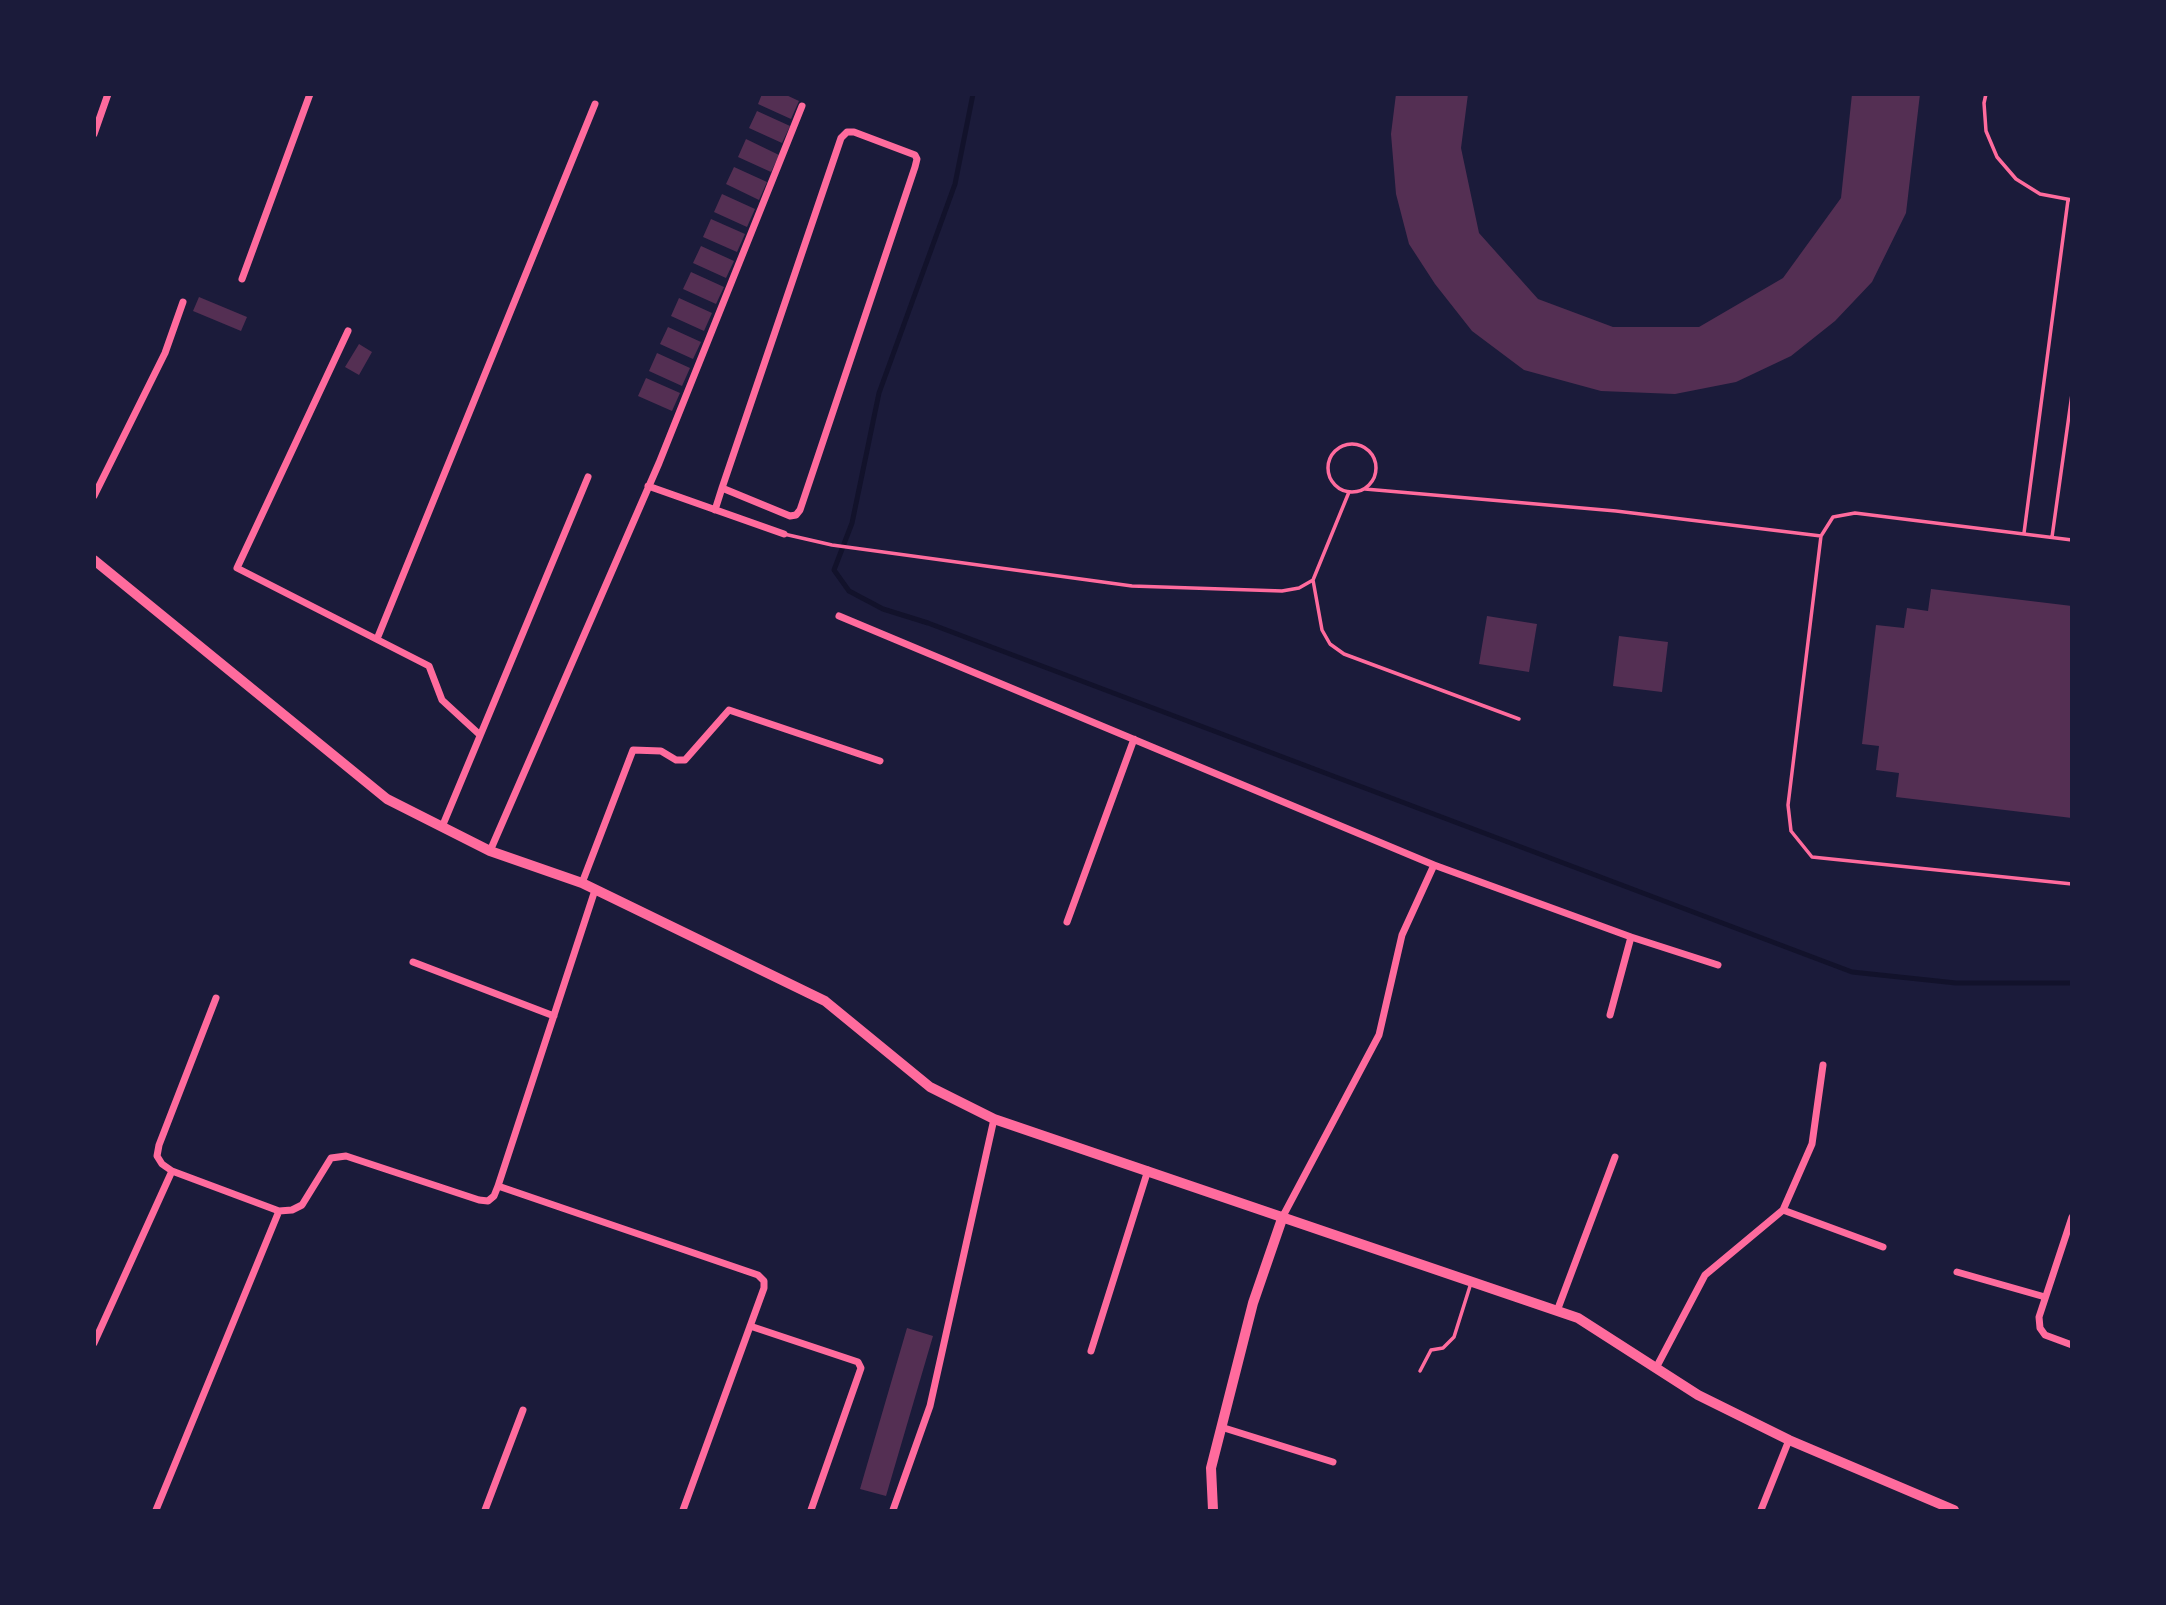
<!DOCTYPE html>
<style>
body{margin:0}
#map{position:relative;width:2166px;height:1605px;overflow:hidden;background:#1b1b3a;font-family:"IBM Plex Sans",sans-serif}
canvas{display:block}
.frame{position:absolute;inset:0;border:96px solid #1b1b3a;pointer-events:none}
</style>
<div id="map">
<canvas width="2166" height="1605"></canvas>
<div class="frame"></div>
</div>
<script>
const context = document.querySelector('canvas').getContext('2d');
context.lineJoin = 'round';
const toPath = rows => new Path2D(rows.map(r => 'M' + r).join(''));
function trace(path, color, width, dash) { context.strokeStyle = color; context.lineWidth = width; context.lineCap = dash ? 'butt' : 'round'; context.setLineDash(dash || []); context.stroke(path); }
function fillPath(path, color) { context.fillStyle = color; context.fill(path, 'evenodd'); }
trace(toPath([
 [973,94,955,184,879,393,852,523,834,570,849,591,883,609,928,623,1852,972,1956,983,2072,983]
]), '#12122b', 5);
fillPath(toPath([
 [762,94,784,94,799,101,791,119,758,104],
 [1396,94,1468,94,1461,148,1479,233,1538,299,1613,327,1699,327,1783,278,1841,198,1852,94,1920,94,1906,213,1872,282,1835,321,1791,356,1736,382,1675,394,1601,391,1524,370,1472,331,1435,284,1409,244,1396,194,1391,134],
 [757,111,790,126,782,143,749,128],
 [746,139,779,155,771,172,738,157],
 [734,167,767,182,759,200,726,184],
 [722,194,755,209,747,227,714,212],
 [711,219,745,234,737,252,703,237],
 [701,246,734,261,726,278,693,263],
 [691,272,724,287,716,304,683,289],
 [199,297,247,317,241,331,193,311],
 [679,298,712,313,704,331,671,316],
 [668,327,701,342,693,359,660,344],
 [359,344,372,352,359,375,345,367],
 [657,353,690,368,682,386,649,371],
 [646,378,680,393,672,411,638,396],
 [1931,589,2072,606,2072,818,1896,797,1899,773,1876,770,1879,746,1862,744,1876,625,1904,628,1907,608,1928,611],
 [1487,616,1537,624,1529,672,1479,664],
 [1619,636,1668,642,1662,692,1613,686],
 [907,1328,933,1336,886,1496,860,1489]
]), '#542f53');
trace(toPath([
 [1986,94,1984,103,1986,131,1997,157,2016,179,2040,194,2072,200],
 '1328 468a24 24 0 1 1 48 0a24 24 0 1 1-48 0Z',
 [1365,489,1616,511,1821,536,1833,517,1855,513,2072,540],
 [2024,533,2068,200],
 [784,534,832,545,1132,586,1282,591,1299,588,1313,580,1349,492],
 [1821,536,1788,805,1791,831,1812,857,2072,884],
 [2052,537,2072,394],
 [1313,580,1322,630,1330,644,1344,654,1519,719],
 [1420,1371,1431,1350,1443,1348,1454,1337,1471,1283]
]), '#ff6b9d', 3.5);
trace(toPath([
 [94,134,108,94],
 [242,279,310,94],
 [348,331,237,568,429,666,442,700,480,735],
 [648,486,784,534],
 [94,496,165,353,183,302],
 [715,510,722,488,841,138,847,132,854,132,915,155,917,159,915,167,800,510,796,515,790,516,722,488],
 [839,616,1434,865,1402,935,1379,1035,1283,1216],
 [377,639,595,104],
 [442,827,588,477],
 [490,851,659,463,802,106],
 [1434,865,1631,937,1610,1015],
 [582,883,633,750,661,751,676,760,685,760,729,710,880,761],
 [595,890,498,1186,758,1275,764,1281,764,1288,683,1510],
 [1067,922,1134,739],
 [1631,937,1718,965],
 [413,962,554,1016],
 [172,1171,162,1164,157,1156,159,1145,216,998],
 [1783,1210,1883,1247],
 [2072,1217,2039,1317,2040,1328,2045,1335,2072,1345],
 [1957,1272,2045,1297],
 [1557,1311,1615,1157],
 [750,1326,858,1362,861,1368,811,1510],
 [94,1343,172,1171,279,1211],
 [1091,1351,1148,1170],
 [1656,1368,1705,1275,1783,1210,1812,1144,1823,1065],
 [1221,1427,1333,1462],
 [156,1510,279,1211,292,1210,302,1205,331,1158,346,1156,479,1200,488,1201,494,1196,498,1186],
 [485,1510,523,1410],
 [893,1510,930,1406,994,1119],
 [1761,1510,1789,1440]
]), '#ff6b9d', 7);
trace(toPath([
 [94,560,387,799,490,851,582,883,825,1001,930,1087,994,1119,1578,1318,1698,1395,1789,1440,1954,1510],
 [1213,1510,1211,1468,1253,1303,1283,1216]
]), '#ff6b9d', 10);
</script>
